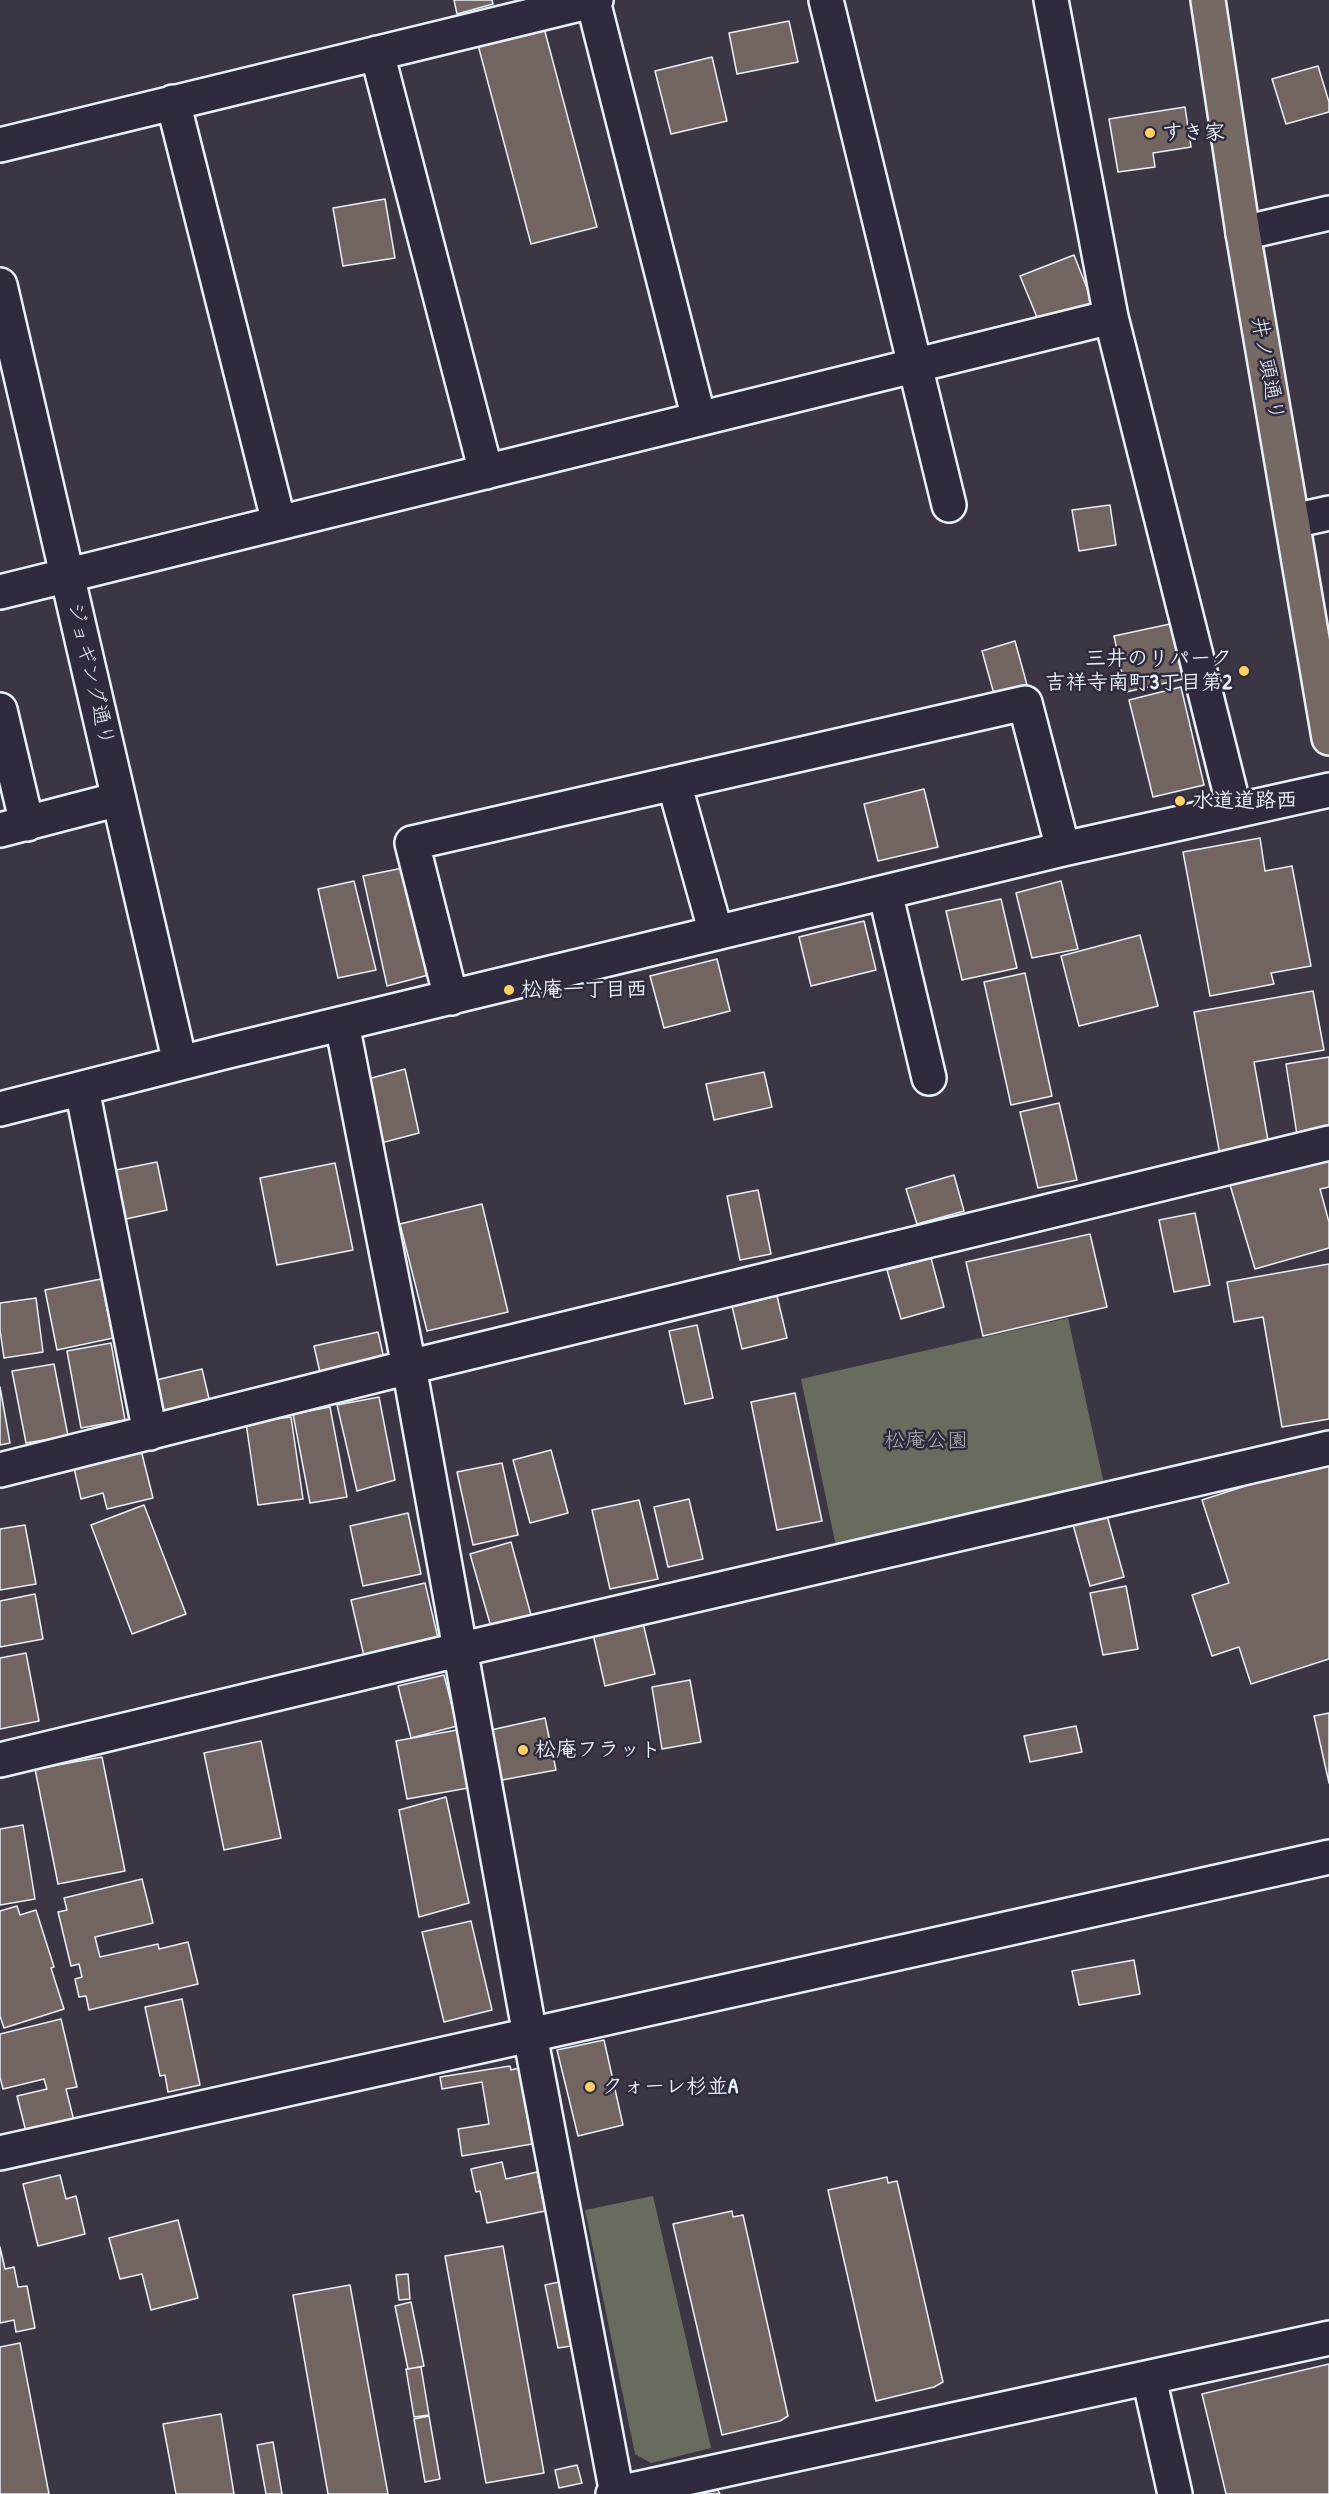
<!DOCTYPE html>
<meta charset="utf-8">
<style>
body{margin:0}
canvas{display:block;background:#3c3644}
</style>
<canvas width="1329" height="2494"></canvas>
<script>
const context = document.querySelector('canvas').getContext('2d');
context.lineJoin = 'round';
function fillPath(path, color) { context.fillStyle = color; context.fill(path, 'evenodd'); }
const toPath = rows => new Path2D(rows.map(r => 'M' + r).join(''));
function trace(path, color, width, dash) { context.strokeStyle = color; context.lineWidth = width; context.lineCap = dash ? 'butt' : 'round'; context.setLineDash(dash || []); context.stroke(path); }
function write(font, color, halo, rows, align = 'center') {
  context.font = font + ' "Patrick Hand","Klee One",sans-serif'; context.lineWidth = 5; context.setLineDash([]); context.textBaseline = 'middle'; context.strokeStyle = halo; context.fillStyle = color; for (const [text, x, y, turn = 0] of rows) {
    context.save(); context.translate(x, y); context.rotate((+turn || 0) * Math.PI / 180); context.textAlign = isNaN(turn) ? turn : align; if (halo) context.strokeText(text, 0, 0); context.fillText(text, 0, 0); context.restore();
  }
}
fillPath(toPath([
 [1068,1318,1105,1489,837,1551,801,1379],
 [653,2196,711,2448,651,2463,635,2454,585,2210]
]), '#686c5e');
const building = toPath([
 [454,0,492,0,493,4,457,14,454,0],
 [540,13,597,227,531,244,474,30,540,13],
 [789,21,798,62,737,74,729,33,789,21],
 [712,57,727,121,671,134,655,71,712,57],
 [1318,66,1329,102,1329,112,1286,124,1272,79,1318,66],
 [1185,107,1191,147,1153,153,1155,167,1118,172,1109,119,1185,107],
 [385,199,395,258,343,266,333,208,385,199],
 [1074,255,1094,306,1041,327,1020,276,1074,255],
 [1110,505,1116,545,1079,551,1072,510,1110,505],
 [1170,624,1183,679,1126,692,1114,636,1170,624],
 [1015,641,1027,685,994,694,982,651,1015,641],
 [1181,687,1204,785,1153,797,1129,700,1181,687],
 [924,789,938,847,878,861,864,804,924,789],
 [1260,838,1265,871,1292,866,1311,966,1271,973,1274,984,1210,996,1183,852,1260,838],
 [408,867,432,974,387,986,363,876,408,867],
 [354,881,376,970,338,978,318,889,354,881],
 [1061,881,1078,949,1032,958,1016,893,1061,881],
 [1001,899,1017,968,962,980,946,911,1001,899],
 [864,921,876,970,811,986,799,937,864,921],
 [1140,935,1158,1006,1079,1026,1061,956,1140,935],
 [717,959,730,1011,664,1028,650,976,717,959],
 [1025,973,1052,1096,1011,1105,984,982,1025,973],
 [1313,991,1324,1050,1254,1062,1269,1146,1220,1155,1194,1012,1313,991],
 [1329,1057,1329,1131,1297,1135,1286,1064,1329,1057],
 [405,1069,419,1133,381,1143,368,1079,405,1069],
 [764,1072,772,1107,714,1120,706,1084,764,1072],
 [1059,1103,1077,1180,1038,1188,1020,1112,1059,1103],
 [1329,1156,1329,1187,1320,1189,1329,1222,1329,1248,1255,1269,1230,1185,1329,1156],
 [157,1162,167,1210,126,1219,116,1170,157,1162],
 [335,1163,353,1250,277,1265,260,1178,335,1163],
 [954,1175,964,1211,917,1224,906,1189,954,1175],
 [758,1190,771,1254,740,1260,727,1196,758,1190],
 [482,1204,508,1312,427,1331,400,1224,482,1204],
 [1195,1213,1210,1285,1174,1292,1159,1220,1195,1213],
 [1090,1234,1107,1307,983,1336,966,1262,1090,1234],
 [931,1258,944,1307,901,1319,887,1270,931,1258],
 [1329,1264,1329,1419,1282,1427,1263,1317,1234,1322,1227,1282,1329,1264],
 [101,1279,113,1338,57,1350,45,1290,101,1279],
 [777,1296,787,1338,742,1349,732,1306,777,1296],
 [36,1298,43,1352,4,1358,0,1330,0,1303,36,1298],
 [697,1325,713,1398,685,1404,669,1331,697,1325],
 [378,1332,385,1363,321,1377,314,1346,378,1332],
 [111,1343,125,1420,81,1428,67,1351,111,1343],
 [54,1364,68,1436,26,1443,12,1371,54,1364],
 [202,1369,210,1403,157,1416,148,1382,202,1369],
 [0,1387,10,1443,0,1445,0,1387],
 [795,1393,822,1521,777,1530,751,1402,795,1393],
 [379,1397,395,1480,357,1491,337,1405,379,1397],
 [330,1407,347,1497,310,1503,293,1414,330,1407],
 [291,1417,303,1499,258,1505,246,1423,291,1417],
 [141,1450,153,1498,107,1509,103,1493,81,1499,74,1468,141,1450],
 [551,1450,568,1513,530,1523,513,1460,551,1450],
 [1329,1459,1329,1659,1251,1684,1239,1647,1212,1656,1192,1595,1229,1583,1202,1500,1329,1459],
 [502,1463,518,1535,473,1545,457,1472,502,1463],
 [689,1499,703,1559,668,1567,654,1507,689,1499],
 [639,1500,658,1579,610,1589,592,1510,639,1500],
 [144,1505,186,1614,132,1634,91,1525,144,1505],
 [1106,1512,1124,1577,1090,1586,1072,1521,1106,1512],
 [408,1513,421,1574,363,1586,350,1526,408,1513],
 [25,1525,36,1584,0,1590,0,1529,25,1525],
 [511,1542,531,1615,491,1627,470,1554,511,1542],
 [425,1583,438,1638,364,1656,351,1600,425,1583],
 [1126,1586,1138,1649,1103,1655,1090,1593,1126,1586],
 [35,1594,43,1639,0,1647,0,1601,35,1594],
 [643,1623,655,1674,605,1686,593,1634,643,1623],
 [26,1653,39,1721,0,1729,0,1658,26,1653],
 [444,1675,457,1726,411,1738,398,1686,444,1675],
 [690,1680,701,1742,662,1749,652,1687,690,1680],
 [1329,1713,1329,1783,1314,1716,1329,1713],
 [545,1718,556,1770,502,1780,491,1730,545,1718],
 [1076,1726,1082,1752,1030,1762,1024,1736,1076,1726],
 [457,1730,468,1788,407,1799,396,1741,457,1730],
 [261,1741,281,1838,224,1850,204,1753,261,1741],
 [102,1757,125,1871,58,1884,35,1769,102,1757],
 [446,1797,469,1903,419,1917,399,1810,446,1797],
 [23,1825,35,1899,0,1905,0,1829,23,1825],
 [142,1879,153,1923,95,1937,100,1957,158,1944,159,1949,188,1942,198,1984,89,2010,86,1996,79,1997,75,1979,82,1977,79,1964,71,1966,58,1912,67,1910,64,1898,142,1879],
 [17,1906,20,1915,36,1910,54,1967,51,1968,64,2009,4,2028,0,2016,0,1911,17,1906],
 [471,1921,492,2010,444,2022,422,1932,471,1921],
 [1134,1960,1140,1994,1079,2005,1072,1971,1134,1960],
 [182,1999,200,2085,168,2092,165,2075,160,2076,145,2007,182,1999],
 [61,2019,77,2087,66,2089,74,2121,26,2132,17,2096,47,2089,44,2079,3,2089,0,2077,0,2034,61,2019],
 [604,2040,623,2125,578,2136,557,2050,604,2040],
 [510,2066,511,2070,519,2068,532,2144,462,2156,458,2129,489,2124,482,2082,442,2089,440,2077,510,2066],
 [502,2162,506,2179,537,2172,545,2211,487,2223,480,2191,476,2192,471,2169,502,2162],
 [60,2175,66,2199,76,2196,85,2234,38,2246,23,2184,60,2175],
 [887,2177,888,2183,897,2181,943,2382,934,2387,876,2401,828,2190,887,2177],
 [732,2211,733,2217,743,2215,788,2416,780,2421,722,2435,673,2224,732,2211],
 [178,2220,198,2298,151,2310,142,2274,120,2279,109,2238,178,2220],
 [503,2246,544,2473,486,2483,445,2256,503,2246],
 [0,2247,5,2269,14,2267,18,2287,27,2286,35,2328,16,2332,14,2320,0,2323,0,2247],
 [408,2274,410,2299,399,2300,396,2275,408,2274],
 [559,2282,571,2346,558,2348,545,2285,559,2282],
 [350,2285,388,2494,328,2494,293,2295,350,2285],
 [411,2302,424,2366,408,2369,395,2306,411,2302],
 [20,2343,49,2494,0,2494,0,2347,20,2343],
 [1329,2364,1329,2494,1226,2494,1202,2394,1329,2364],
 [421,2367,429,2415,414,2417,406,2369,421,2367],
 [221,2414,234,2494,176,2494,163,2424,221,2414],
 [429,2416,440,2479,425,2482,414,2419,429,2416],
 [273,2442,282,2494,266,2494,257,2445,273,2442],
 [577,2465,582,2483,559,2488,555,2470,577,2465],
 [718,2490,720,2494,697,2494,718,2490]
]);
fillPath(building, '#726460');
trace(building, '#e8f1f8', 1.5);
const minor = toPath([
 [826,0,949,505],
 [1051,0,1111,317,1235,811],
 [593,1,699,419],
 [377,53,486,472],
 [173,102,279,523],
 [0,145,596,0],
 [1243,233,1329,213],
 [0,285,180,1063],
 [1293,521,1329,513],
 [0,592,1111,317],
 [0,710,27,824],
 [674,783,716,933],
 [0,830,119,799],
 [885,892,929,1078],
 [451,998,412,843,1025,703,1063,849],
 [342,1024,409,1367,530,2035,617,2494],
 [82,1089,150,1433],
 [0,1109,224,1052,1063,849,1329,790],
 [0,1470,409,1367,1329,1143],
 [0,1760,458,1650,1329,1448],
 [0,2153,1329,1857],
 [1149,2378,1175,2494],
 [613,2494,1329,2338]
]);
const major = toPath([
 [1208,0,1243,233,1329,738]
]);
trace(minor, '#e8f1f8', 38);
trace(major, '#e8f1f8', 38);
trace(minor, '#2f2a3d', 33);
trace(major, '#766964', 33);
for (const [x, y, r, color] of [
 [1150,133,6,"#ffd166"],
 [1244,671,6,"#ffd166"],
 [1180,801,6,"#ffd166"],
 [509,990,6,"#ffd166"],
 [523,1750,6,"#ffd166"],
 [590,2087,6,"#ffd166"]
]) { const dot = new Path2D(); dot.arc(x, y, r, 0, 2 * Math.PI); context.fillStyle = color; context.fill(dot); trace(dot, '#2f2a3d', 2); }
write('bold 21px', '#e8f1f8', '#2f2a3d', [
 ["すき家",1162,133],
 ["三井のリパーク",1232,659,"right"],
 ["吉祥寺南町3丁目第2",1232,683,"right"],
 ["水道道路西",1192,801],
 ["松庵一丁目西",521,990],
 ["松庵フラット",535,1750],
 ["クォーレ杉並A",602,2087]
], 'left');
write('21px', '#e8f1f8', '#2f2a3d', [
 ["井ノ頭通り",1267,369,80],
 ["ジョギング通り",90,674,77]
]);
write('21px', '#aeb5b3', '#2f2a3d', [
 ["松庵公園",926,1441]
]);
</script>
